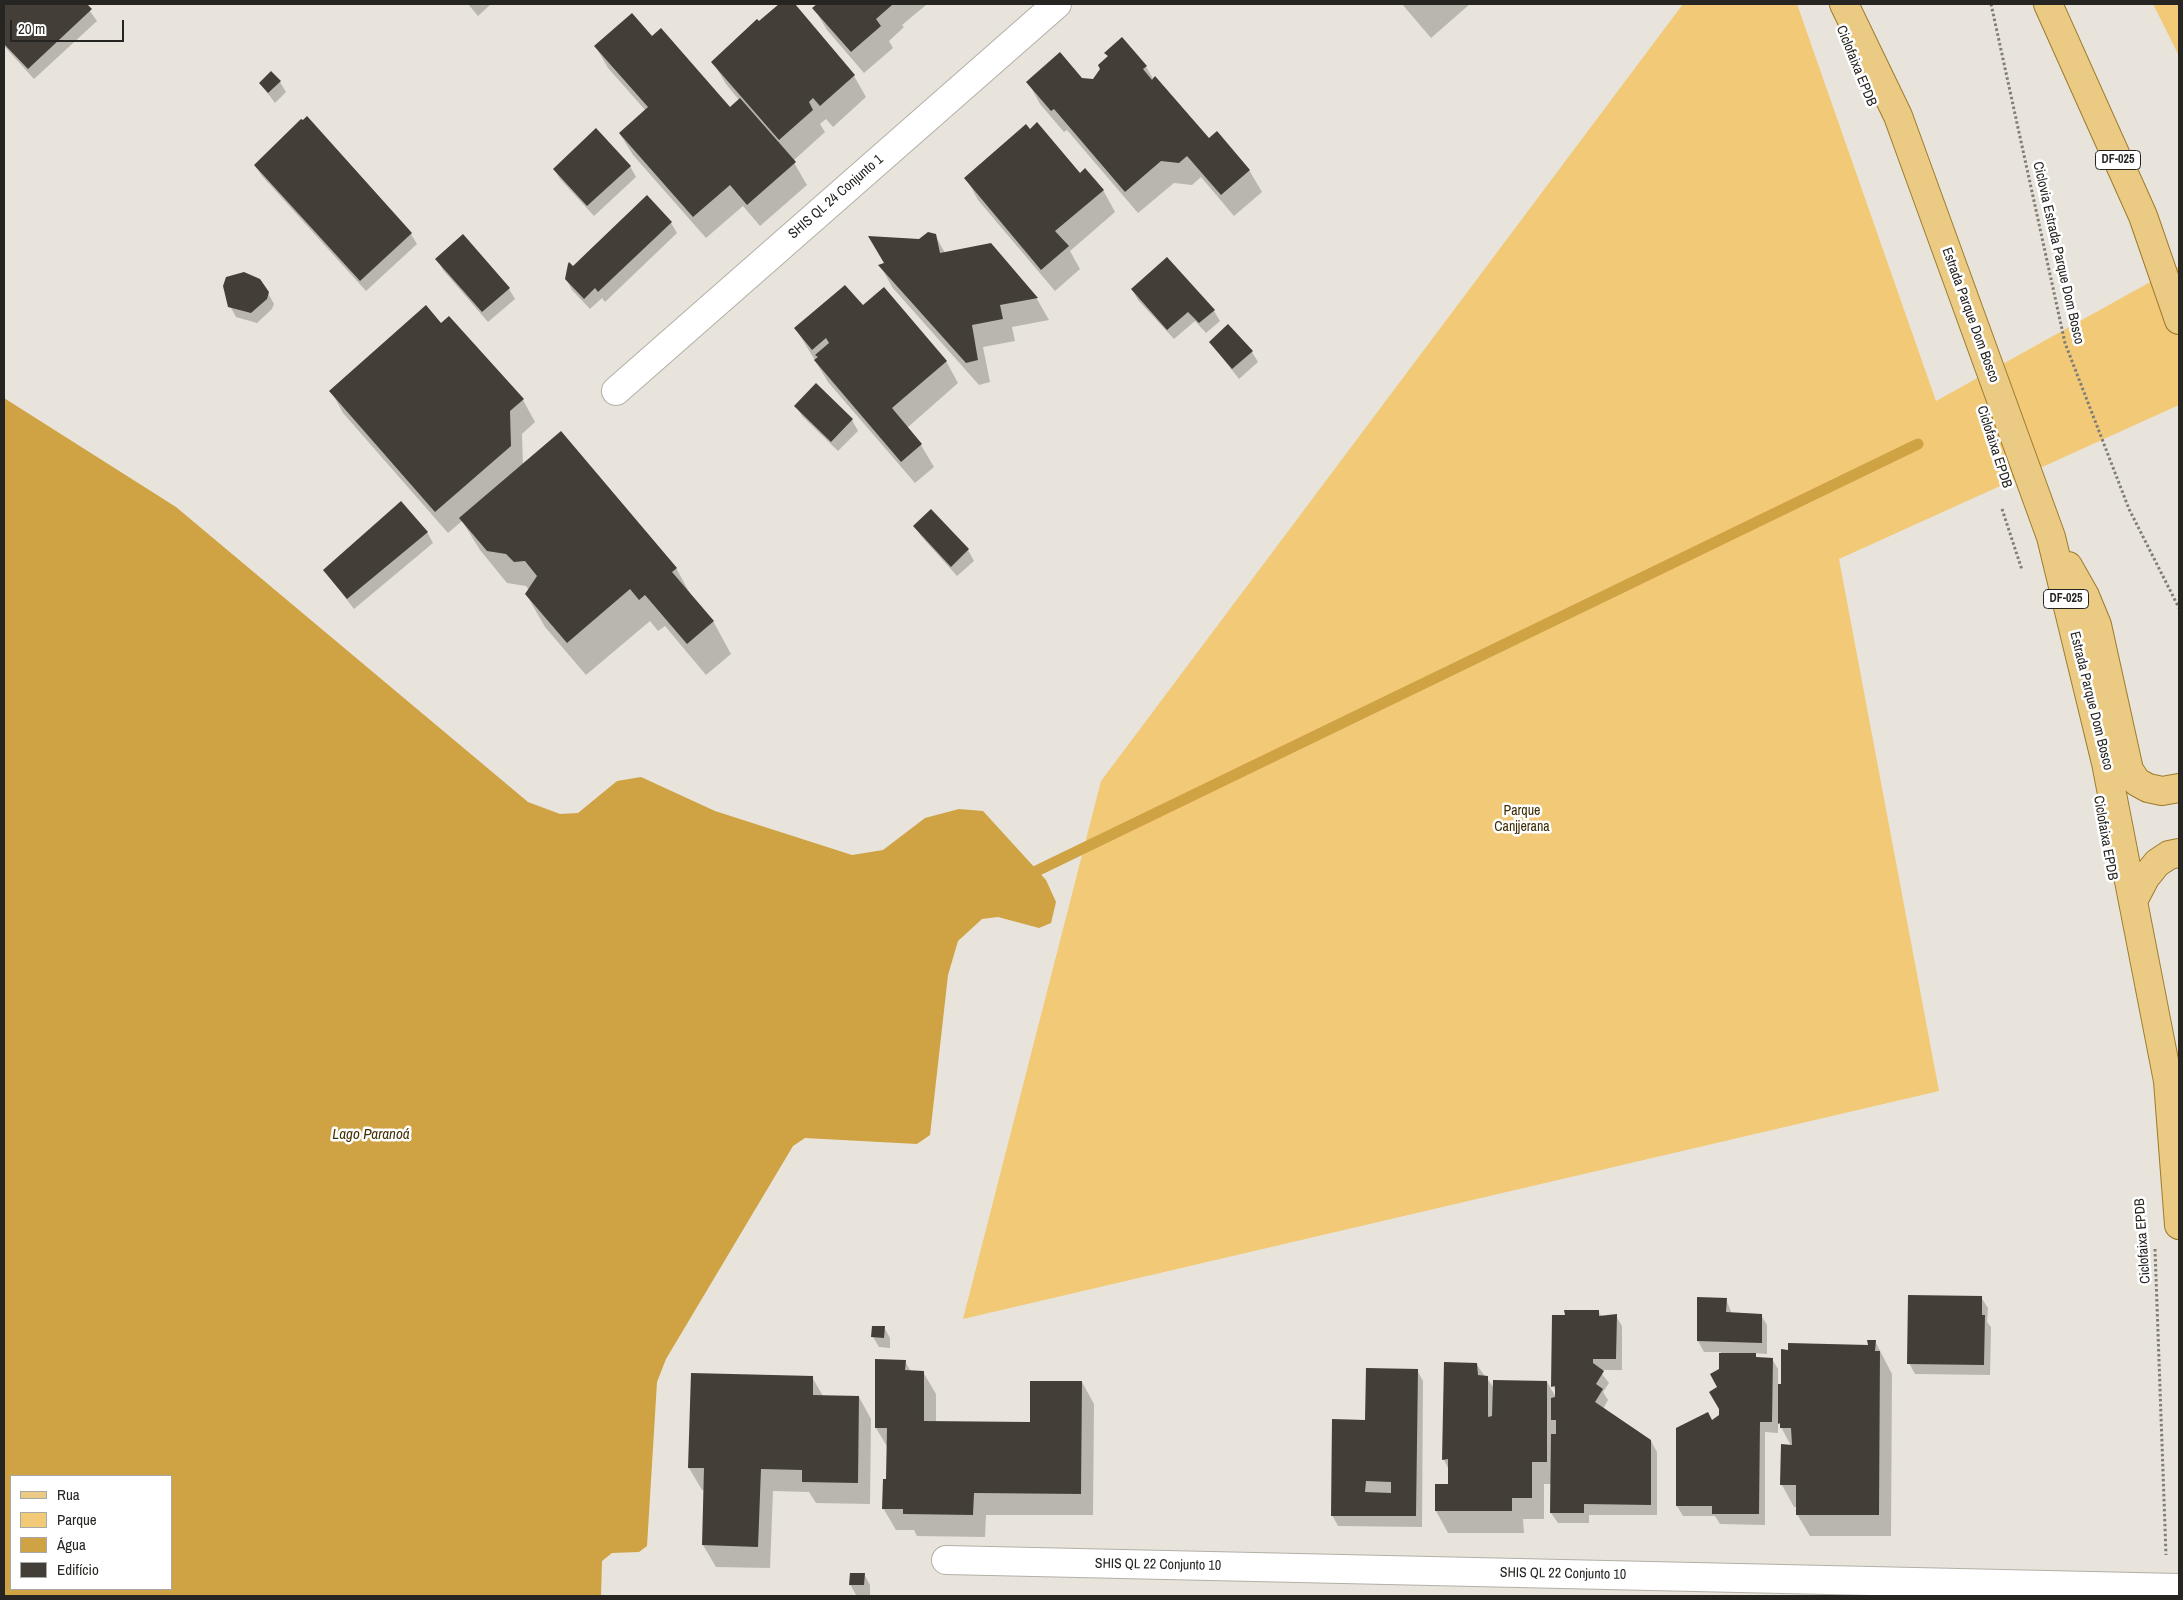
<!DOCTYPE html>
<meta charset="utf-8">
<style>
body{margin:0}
#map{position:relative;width:2183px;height:1600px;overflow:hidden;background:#e8e4db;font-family:"Archivo Narrow",sans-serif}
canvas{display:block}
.frame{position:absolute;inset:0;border:5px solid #262522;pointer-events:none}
.legend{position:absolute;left:10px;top:1475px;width:162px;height:115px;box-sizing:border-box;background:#fff;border:1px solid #a8a8a7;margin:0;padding:6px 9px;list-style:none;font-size:15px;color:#262522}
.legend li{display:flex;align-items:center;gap:10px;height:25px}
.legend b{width:25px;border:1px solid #a8a8a7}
.scale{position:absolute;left:10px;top:20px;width:114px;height:22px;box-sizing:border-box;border:2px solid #262522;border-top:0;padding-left:6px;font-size:15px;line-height:18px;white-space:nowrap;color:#262522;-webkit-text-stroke:4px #fff;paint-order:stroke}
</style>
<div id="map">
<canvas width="2183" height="1600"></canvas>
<div class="frame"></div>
<ul class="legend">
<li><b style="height:6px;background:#ebcb84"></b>Rua</li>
<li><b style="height:14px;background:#f2c977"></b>Parque</li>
<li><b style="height:14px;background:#cfa243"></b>Água</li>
<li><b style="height:14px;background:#433f38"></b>Edifício</li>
</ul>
<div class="scale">20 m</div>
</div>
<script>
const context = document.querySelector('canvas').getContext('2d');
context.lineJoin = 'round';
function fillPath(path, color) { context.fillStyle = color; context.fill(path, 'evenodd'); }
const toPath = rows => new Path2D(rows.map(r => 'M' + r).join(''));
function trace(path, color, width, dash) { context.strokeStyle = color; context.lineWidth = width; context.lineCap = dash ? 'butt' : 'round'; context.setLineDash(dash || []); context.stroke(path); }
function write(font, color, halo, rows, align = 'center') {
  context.font = font + ' "Archivo Narrow",sans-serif'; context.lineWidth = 5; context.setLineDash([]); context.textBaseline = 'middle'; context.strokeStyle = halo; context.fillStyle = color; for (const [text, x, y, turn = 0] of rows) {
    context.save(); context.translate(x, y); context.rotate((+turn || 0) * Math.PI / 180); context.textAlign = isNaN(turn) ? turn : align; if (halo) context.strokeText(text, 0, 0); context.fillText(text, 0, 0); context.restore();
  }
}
fillPath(toPath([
 [1683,4,1797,4,1936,401,2179,266,2179,405,1839,559,1939,1091,963,1319,1101,781],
 [2153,4,2179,4,2179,56]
]), '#f2c977');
fillPath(toPath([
 [4,398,176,507,528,802,560,814,578,813,617,781,641,777,715,811,852,855,883,850,925,818,959,809,983,811,1046,880,1056,902,1051,923,1039,928,998,917,982,919,958,941,948,975,930,1135,917,1144,805,1138,793,1146,666,1359,657,1382,647,1546,639,1552,612,1553,602,1561,601,1596,4,1596],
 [11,1476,171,1476,171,1589,11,1589]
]), '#cfa243');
fillPath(toPath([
 [4,4,85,4,97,21,34,79,4,46],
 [468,4,491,4,478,16],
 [781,4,793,4,854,76,866,97,833,127,826,119,820,124,825,132,793,161,807,185,760,226,743,206,706,238,633,155,620,134,646,111,608,68,596,47,652,38,730,109,739,100,726,84,713,62],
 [819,4,925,4,926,5,902,25,904,27,889,41,893,48,864,73,827,30,814,8],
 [1402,4,1470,4,1431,38],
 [1122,39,1146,67,1154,80,1208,140,1249,170,1262,192,1234,216,1201,177,1192,185,1174,183,1138,213,1067,130,1064,132,1040,104,1028,82,1094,81,1109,58,1106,53],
 [280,82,286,92,275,103,260,83],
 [255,166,411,234,417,244,366,291,262,176],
 [630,166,636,177,594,216,560,179,554,169],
 [1079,174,1103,190,1115,212,1070,251,1080,269,1055,291,978,200,966,178],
 [671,223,677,233,605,302,602,298,590,309,572,290,566,279,573,267],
 [935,235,945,253,991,244,1037,299,1049,320,1012,327,1015,341,983,347,990,382,979,385,892,287,880,265,886,264,920,240],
 [437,259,509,289,515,299,488,322,443,270],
 [1132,289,1214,311,1220,321,1206,333,1195,321,1174,339,1138,300],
 [268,293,274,304,272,309,257,323,236,317,230,306],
 [862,307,946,361,958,383,907,428,921,445,934,467,915,483,828,382,796,329],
 [441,324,523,400,535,422,522,434,523,465,676,568,692,597,713,621,731,654,706,675,665,626,658,631,650,621,586,675,545,627,526,594,529,590,526,586,507,583,480,550,462,521,448,533,343,413,331,391],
 [1210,342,1252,352,1258,362,1239,379],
 [816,385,852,420,858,431,838,451,802,416,796,406],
 [931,511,968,550,974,561,957,576,921,536,915,526],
 [427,532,433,543,354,609,324,570],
 [1981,1297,1988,1308,1987,1322,1991,1327,1990,1375,1915,1374,1909,1363],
 [1698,1299,1726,1299,1732,1314,1761,1315,1767,1325,1767,1354,1754,1353,1757,1358,1772,1359,1778,1369,1778,1385,1783,1385,1869,1346,1875,1341,1892,1374,1891,1536,1810,1536,1797,1514,1797,1507,1794,1507,1782,1485,1791,1446,1778,1421,1778,1433,1765,1432,1765,1525,1720,1524,1715,1516,1683,1516,1677,1506,1712,1421,1720,1416,1718,1387,1721,1352,1704,1352,1698,1341],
 [1598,1311,1602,1317,1616,1316,1622,1326,1622,1370,1599,1370,1609,1383,1603,1392,1608,1400,1603,1409,1651,1441,1657,1452,1657,1515,1589,1515,1589,1523,1558,1523,1551,1513,1552,1484,1544,1484,1544,1519,1523,1519,1524,1533,1448,1533,1436,1511,1436,1485,1449,1485,1449,1470,1444,1460,1445,1364,1476,1364,1494,1388,1547,1382,1557,1399,1557,1393,1553,1386,1566,1316],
 [884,1327,890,1338,890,1348,879,1347,873,1337],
 [905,1361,911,1372,923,1372,936,1394,936,1422,1031,1424,1082,1382,1094,1404,1093,1515,986,1515,985,1537,917,1536,914,1530,896,1530,883,1508,887,1480,888,1448,876,1428],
 [1417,1370,1423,1381,1422,1527,1338,1526,1332,1515],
 [812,1377,823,1396,859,1397,871,1419,870,1504,816,1503,809,1492,773,1491,770,1568,716,1567,703,1545,705,1490,702,1490,689,1468],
 [864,1574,870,1585,870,1595,856,1595,850,1584]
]), '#0003');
trace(toPath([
 [1024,877,1918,444]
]), '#cfa243', 11);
fillPath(toPath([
 [4,4,87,4,92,9,28,69,4,44],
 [779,4,795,4,855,75,820,106,813,98,809,102,813,110,779,140,711,62,757,19,759,21],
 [817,4,891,4,892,5,876,19,881,26,851,52,812,8],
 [632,13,652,36,661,28,730,107,740,98,796,162,747,205,730,185,693,217,619,133,648,107,594,46],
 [1122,37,1147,66,1143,69,1152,80,1155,76,1209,138,1217,131,1250,170,1221,195,1187,156,1179,163,1161,161,1125,192,1054,109,1051,111,1026,82,1060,52,1082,78,1093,79,1100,69,1098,65,1108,56,1104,53],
 [271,71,281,81,268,93,259,83],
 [307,116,412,233,360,281,254,165,301,119,303,120],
 [1037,122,1080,173,1085,168,1104,190,1055,231,1069,246,1041,270,964,178,1026,124,1030,129],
 [596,128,631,166,587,206,553,169],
 [647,195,672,222,598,292,595,288,584,299,565,279,568,264,569,262,573,266],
 [928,232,936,234,940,253,991,243,1038,298,1000,305,1003,319,972,325,978,360,966,363,878,265,884,263,868,236,919,239],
 [463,234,510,288,482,312,435,259],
 [1167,257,1215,310,1199,323,1188,312,1167,330,1131,289],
 [244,272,260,279,269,292,267,299,251,313,228,307,223,286,226,277],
 [845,285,863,305,884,287,947,361,892,408,922,444,901,462,814,360,818,357,815,355,829,343,826,338,812,350,794,328],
 [426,305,441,323,449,316,524,399,510,411,511,446,435,512,329,391],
 [1228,324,1253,351,1232,369,1209,342],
 [816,383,853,419,831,442,794,406],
 [561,431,677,568,672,572,714,621,687,644,645,595,639,600,630,589,567,643,525,594,537,576,525,561,514,562,506,554,487,551,459,518],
 [401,501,428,532,347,599,323,570],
 [931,509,969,549,951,567,913,526],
 [1908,1295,1982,1296,1982,1315,1985,1315,1984,1365,1907,1364],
 [1697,1297,1727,1298,1726,1312,1762,1314,1762,1343,1697,1341],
 [1564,1310,1599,1310,1599,1316,1617,1314,1616,1359,1593,1359,1593,1363,1604,1371,1596,1384,1603,1389,1595,1402,1651,1440,1651,1505,1584,1504,1584,1513,1550,1513,1551,1434,1556,1434,1556,1420,1551,1420,1551,1398,1555,1397,1555,1386,1551,1387,1552,1315,1565,1315],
 [872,1326,885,1326,884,1338,871,1337],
 [1867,1340,1876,1340,1875,1351,1880,1351,1879,1515,1796,1515,1796,1485,1780,1485,1781,1444,1792,1445,1791,1428,1780,1428,1780,1423,1778,1424,1778,1384,1781,1384,1781,1349,1788,1350,1788,1343,1868,1345],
 [1719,1353,1756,1353,1756,1357,1773,1358,1772,1422,1760,1422,1759,1514,1712,1514,1712,1506,1676,1506,1676,1428,1708,1412,1712,1420,1719,1415,1719,1409,1709,1392,1717,1387,1710,1374,1719,1369],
 [875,1359,906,1360,905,1370,924,1371,924,1421,1030,1422,1030,1381,1082,1381,1081,1494,974,1493,973,1515,903,1514,903,1509,882,1509,883,1479,886,1479,887,1428,875,1428],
 [1444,1362,1477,1363,1478,1375,1488,1376,1488,1417,1492,1416,1493,1380,1547,1381,1547,1462,1532,1462,1532,1498,1512,1498,1512,1511,1435,1511,1435,1484,1448,1484,1448,1459,1442,1460],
 [1366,1368,1418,1369,1416,1516,1331,1516,1332,1419,1365,1420],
 [1366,1481,1391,1482,1391,1493,1365,1492],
 [691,1373,813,1376,813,1395,859,1396,858,1483,802,1482,802,1470,761,1469,758,1547,702,1545,704,1468,688,1468],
 [850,1573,865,1573,864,1585,849,1585]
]), '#433f38');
const minor = toPath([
 [616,391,1057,4],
 [946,1560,2179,1588]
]);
const major = toPath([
 [1844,4,1898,116,2051,537,2106,763,2168,1081,2179,1225],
 [2048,4,2143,216,2179,320],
 [2068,566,2085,596,2097,625,2129,770,2137,782,2148,788,2162,791,2179,788],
 [2133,901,2145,878,2157,863,2169,855,2179,853]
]);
trace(minor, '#b3afa7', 30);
trace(major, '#9d7b2c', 30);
trace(toPath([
 [1991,4,2065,343,2129,509,2179,608],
 [2002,509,2022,570],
 [2155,1249,2166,1555]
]), '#7f7d77', 3, [2.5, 2.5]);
trace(minor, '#fff', 28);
trace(major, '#ebcb84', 28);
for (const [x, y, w] of [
 [2118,160,45],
 [2066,599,45]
]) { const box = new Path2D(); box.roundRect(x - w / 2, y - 9.5, w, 19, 4); context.fillStyle = '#fff'; context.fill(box); trace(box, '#262522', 1); }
write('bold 12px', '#262522', null, [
 ["DF-025",2118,160],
 ["DF-025",2066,599]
]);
write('14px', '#262522', '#fff', [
 ["Ciclofaixa EPDB",1856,66,68],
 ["SHIS QL 24 Conjunto 1",836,197,-41],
 ["Ciclovia Estrada Parque Dom Bosco",2058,253,77],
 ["Estrada Parque Dom Bosco",1970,315,70],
 ["Ciclofaixa EPDB",1994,447,72],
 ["Estrada Parque Dom Bosco",2091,701,76],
 ["Ciclofaixa EPDB",2105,838,80],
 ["Ciclofaixa EPDB",2143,1241,-94],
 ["SHIS QL 22 Conjunto 10",1158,1565,1],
 ["SHIS QL 22 Conjunto 10",1563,1574,1]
]);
write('14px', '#3d2b01', '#fff', [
 ["Parque",1522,811],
 ["Canjjerana",1522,827]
]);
write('italic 15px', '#423006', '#fff', [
 ["Lago Paranoá",371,1135]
]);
</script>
